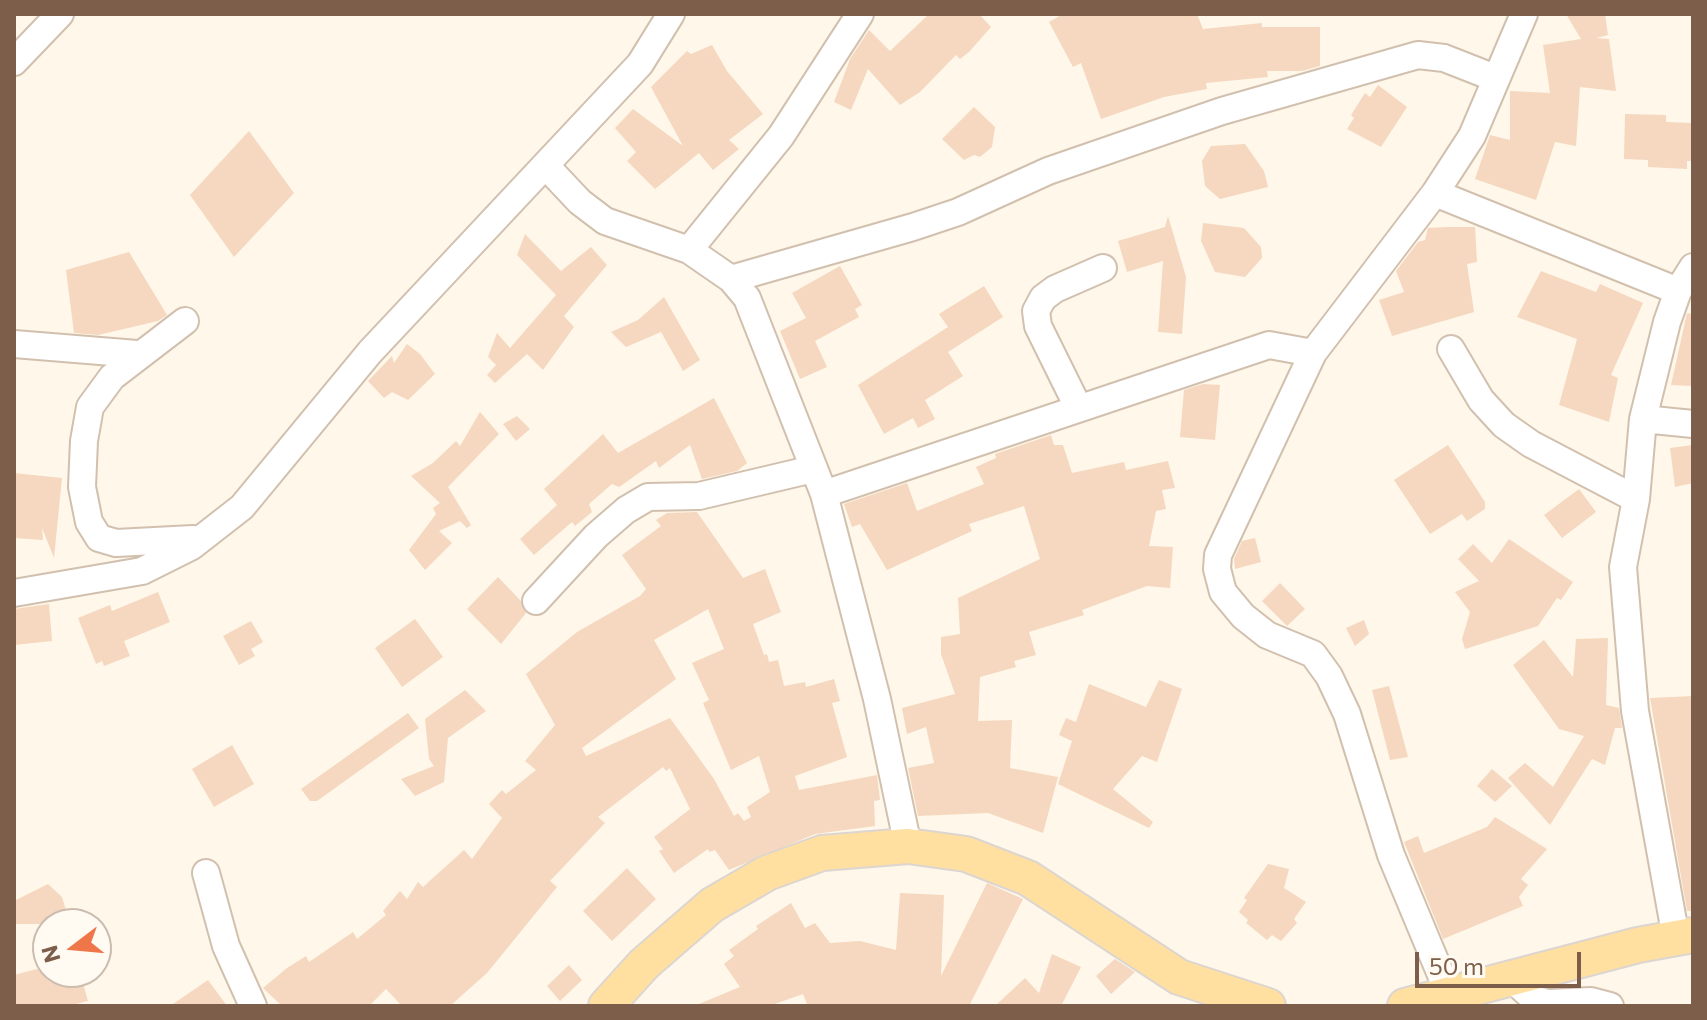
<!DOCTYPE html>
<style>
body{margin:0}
#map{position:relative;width:1707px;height:1020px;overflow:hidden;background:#fef7ea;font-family:Commissioner,sans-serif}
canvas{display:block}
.frame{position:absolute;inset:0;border:16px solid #7c5e4a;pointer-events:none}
.north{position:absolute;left:32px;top:908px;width:80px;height:80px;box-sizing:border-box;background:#fffaf2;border:2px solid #cbbcaf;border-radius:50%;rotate:254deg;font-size:22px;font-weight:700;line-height:32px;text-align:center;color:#7c5e4a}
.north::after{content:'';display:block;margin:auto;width:28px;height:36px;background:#ef7648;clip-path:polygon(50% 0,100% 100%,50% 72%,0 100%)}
.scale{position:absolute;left:1415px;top:952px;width:166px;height:36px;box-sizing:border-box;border:4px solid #7c5e4a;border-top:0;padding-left:10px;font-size:24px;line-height:28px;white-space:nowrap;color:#7c5e4a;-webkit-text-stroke:6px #fffaf2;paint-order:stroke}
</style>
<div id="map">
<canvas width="1707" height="1020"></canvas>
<div class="frame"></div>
<div class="north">N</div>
<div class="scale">50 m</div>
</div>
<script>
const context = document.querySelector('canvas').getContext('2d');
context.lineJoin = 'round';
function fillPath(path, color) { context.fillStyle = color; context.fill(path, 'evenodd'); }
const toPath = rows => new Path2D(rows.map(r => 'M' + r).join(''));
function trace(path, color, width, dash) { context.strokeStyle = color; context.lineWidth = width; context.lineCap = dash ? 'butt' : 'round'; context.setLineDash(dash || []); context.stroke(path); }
fillPath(toPath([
 [929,14,979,14,991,27,969,52,960,59,956,55,920,92,900,105,868,69,851,110,834,102,850,59,869,30,890,51],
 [1063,14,1197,14,1203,29,1262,23,1262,27,1320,27,1320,66,1302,71,1267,71,1268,77,1206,83,1207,89,1164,97,1101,119,1081,63,1073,67,1049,22],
 [1566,14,1605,14,1608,35,1596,38,1609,39,1616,91,1580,87,1576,146,1555,142,1536,200,1475,179,1490,135,1510,140,1510,91,1550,93,1543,45,1581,39],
 [712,45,727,71,763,114,729,140,739,149,713,170,699,153,655,189,627,161,636,152,615,128,633,109,683,146,651,87,687,51,691,54],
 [1378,85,1407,107,1381,147,1347,129,1354,118,1351,115,1365,93,1370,97],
 [974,107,995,127,992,147,980,157,974,155,964,160,942,139],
 [1625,114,1666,115,1666,122,1693,123,1693,161,1687,161,1687,169,1648,167,1648,160,1624,159],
 [249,131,294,193,234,257,190,195],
 [1245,144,1264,171,1268,187,1220,199,1205,186,1202,161,1211,146],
 [1168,216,1186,277,1182,334,1158,332,1163,261,1127,272,1118,241,1165,227],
 [1203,223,1244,228,1261,247,1262,258,1245,277,1215,272,1201,241],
 [1448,227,1475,227,1477,262,1467,264,1474,312,1392,336,1379,300,1404,292,1396,271,1418,242,1425,240,1428,228],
 [525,234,561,271,591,247,607,265,564,316,574,327,543,370,527,354,495,383,487,375,496,365,488,357,497,333,510,348,556,295,517,255],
 [129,252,167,315,158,321,98,335,74,333,66,270],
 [840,266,862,305,855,309,859,317,815,341,827,367,800,379,780,331,806,318,792,293],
 [1541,271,1596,292,1600,284,1643,303,1611,375,1618,378,1609,422,1559,405,1577,339,1517,317],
 [984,286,1003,317,948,352,963,376,925,400,935,419,918,428,913,418,884,434,858,385,948,327,939,314],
 [664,297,700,360,683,371,661,332,626,347,611,332,638,320],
 [1687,313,1693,314,1693,386,1671,385],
 [407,344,420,354,435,374,408,400,392,392,384,398,368,381,392,356,394,363],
 [1203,384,1220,385,1215,440,1180,437,1184,390],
 [714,398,747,463,737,471,702,479,690,445,659,468,656,461,619,487,612,484,589,504,592,512,575,526,572,522,534,555,520,539,557,505,544,489,603,434,618,453],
 [480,412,499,434,448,487,471,525,467,528,460,521,439,531,452,543,425,570,409,550,436,514,433,508,440,503,411,476,433,463,456,441,460,446],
 [517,416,530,429,516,441,503,424],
 [1051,435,1054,445,1063,445,1072,473,1124,462,1126,470,1168,461,1175,488,1162,490,1166,509,1156,511,1149,546,1173,547,1170,588,1147,586,1082,610,1084,615,1029,632,1036,655,1014,661,1016,667,980,677,978,721,1012,720,1010,768,1058,777,1043,833,988,813,918,816,908,768,934,763,926,727,907,734,902,708,955,694,941,654,941,637,960,634,958,598,1040,559,1024,506,969,524,972,531,887,570,860,524,852,527,844,504,907,483,917,511,984,484,976,467,996,458,995,454],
 [1448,445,1485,502,1485,509,1467,521,1462,514,1430,534,1394,480],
 [1693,445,1693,483,1675,487,1670,448],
 [14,473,62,478,54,558,42,528,43,540,14,538],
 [1579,489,1596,512,1562,538,1544,515],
 [697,512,743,578,765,569,781,612,753,624,764,655,767,654,769,662,778,660,784,686,805,682,806,687,834,679,840,701,832,703,847,757,795,776,799,790,877,775,880,800,874,801,875,826,815,834,729,870,715,850,709,852,708,849,674,873,659,851,663,849,654,837,690,809,670,768,666,771,663,767,598,817,605,823,550,881,557,887,487,973,450,1006,402,1006,386,989,369,1006,282,1006,263,988,287,968,306,956,309,962,353,932,357,939,386,915,383,911,400,891,407,899,418,882,423,887,464,850,472,859,502,818,489,804,502,790,506,794,536,770,525,761,555,725,526,674,577,632,640,596,646,589,622,555,661,526,656,520,667,513],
 [708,609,724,649,692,663,709,700,703,703,731,770,759,756,770,792,747,807,751,817,744,821,738,813,734,816,714,779,670,718,586,756,582,748,676,679,654,640],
 [1255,538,1261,562,1235,569,1234,559,1242,541],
 [1509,539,1573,582,1561,600,1557,598,1538,626,1465,649,1462,639,1470,612,1455,592,1479,581,1458,559,1473,544,1492,563],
 [498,577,520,600,526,613,501,644,467,609],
 [1280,583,1305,609,1287,626,1262,601],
 [158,592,170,622,124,641,130,656,104,666,102,661,96,664,78,618,110,605,112,611],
 [49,604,52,641,14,645,14,609],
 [415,619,443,657,402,687,375,648],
 [1364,620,1369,634,1355,646,1346,628],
 [251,621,263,642,251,649,255,656,239,665,223,636],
 [1608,638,1606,705,1619,708,1622,728,1615,728,1605,765,1592,759,1550,825,1508,778,1525,763,1553,787,1584,736,1559,729,1513,665,1544,640,1573,677,1576,639],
 [1159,680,1182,689,1157,762,1142,756,1113,789,1153,822,1149,828,1058,784,1072,741,1059,735,1066,718,1076,722,1089,684,1146,707],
 [1389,686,1408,757,1390,760,1372,690],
 [465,690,486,711,448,738,444,782,415,796,401,779,434,766,429,759,425,719],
 [1693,696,1693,911,1687,911,1650,698],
 [408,713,419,728,317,801,310,801,301,789],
 [232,745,254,784,214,807,192,769],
 [1492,769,1512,786,1495,802,1477,786],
 [1495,817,1547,849,1521,879,1528,885,1519,897,1523,906,1443,939,1404,842,1418,836,1424,853,1487,827],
 [1268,864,1289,869,1284,888,1306,902,1294,919,1297,923,1281,941,1272,935,1267,940,1246,923,1248,920,1239,912,1247,900,1244,898],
 [627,868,656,899,612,941,583,911],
 [987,883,1023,899,969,1006,808,1006,803,994,769,1006,694,1006,740,987,724,964,734,956,729,950,758,929,756,926,791,903,805,928,815,923,830,943,860,941,896,950,900,893,944,895,941,976],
 [48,884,62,897,70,924,14,924,14,901],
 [1052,954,1081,967,1061,1006,995,1006,1025,978,1039,993],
 [1115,959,1135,972,1111,994,1096,976],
 [569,965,582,980,560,1001,547,986],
 [48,966,48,972,80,972,88,1001,67,1006,14,1006,14,975],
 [208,980,227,1006,170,1006]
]), '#f5d8bf');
const minor = toPath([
 [14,62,60,14],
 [546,166,580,202,605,221,689,250,731,279,747,298,824,494,877,699,908,846],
 [1435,193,1678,291],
 [689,250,781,136,860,14],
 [731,279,913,227,958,212,1048,171,1222,111,1418,55,1444,58,1495,78],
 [185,321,112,377,90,407,84,441,82,487,89,522,99,538,116,543,193,539],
 [14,344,137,354],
 [1451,349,1481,400,1504,425,1531,444,1636,499],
 [1078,407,1038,326,1036,311,1043,298,1055,289,1103,268],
 [1643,419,1693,424],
 [824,494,1269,345,1313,353],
 [14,593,142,571,192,546,242,507,370,352,640,64,671,14],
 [536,601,596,536,626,510,648,497,699,496,813,469],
 [206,873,226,946,253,1006],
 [1676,938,1635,711,1623,567,1636,499,1643,419,1667,322,1678,291,1693,267],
 [1511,978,1535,1000,1548,1003,1591,1001,1610,1006],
 [1449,994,1391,855,1347,714,1329,676,1313,654,1267,635,1243,616,1223,592,1217,569,1218,555,1313,353,1435,193,1472,136,1524,14]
]);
const major = toPath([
 [606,1006,644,964,712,905,767,873,822,853,908,846,966,854,1028,878,1179,977,1268,1006],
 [1405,1006,1638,945,1693,935]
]);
trace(minor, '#d2c0ae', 30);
trace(major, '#ddd5d0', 38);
trace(minor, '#fff', 26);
trace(major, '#ffe0a0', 34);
</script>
